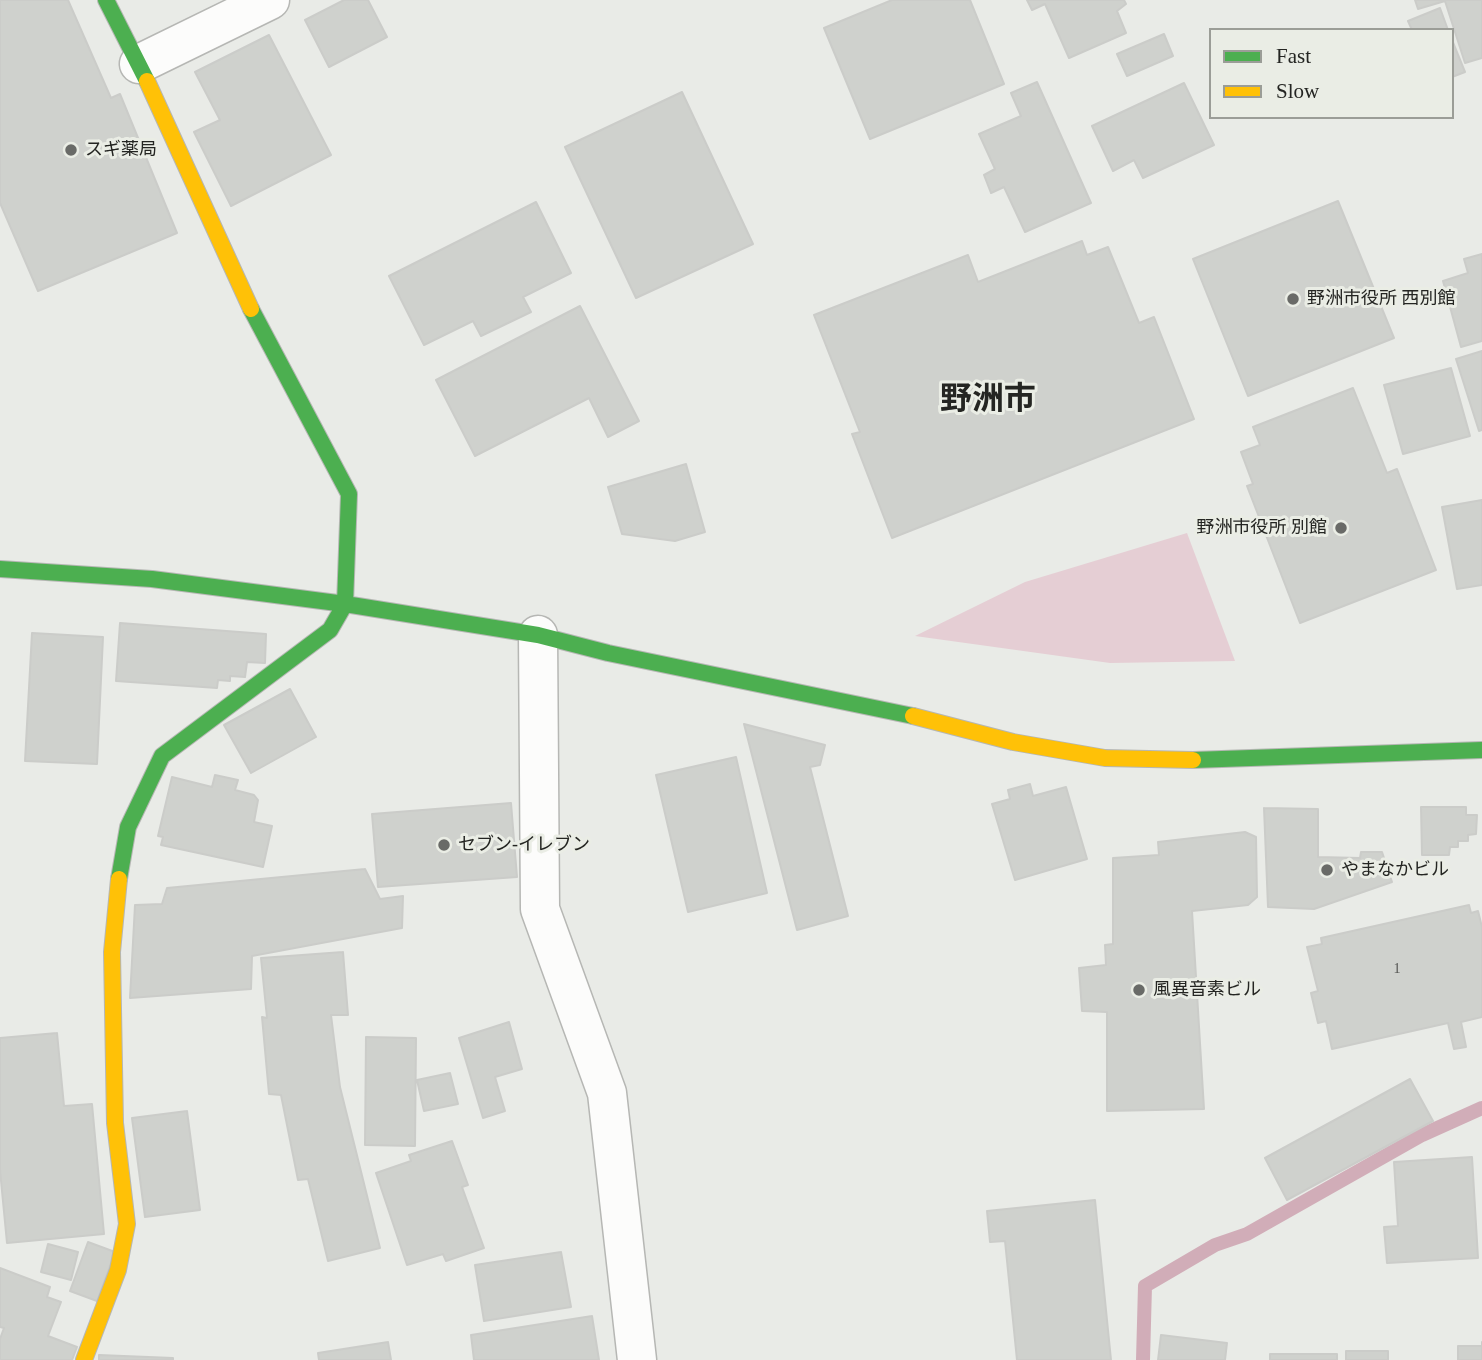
<!DOCTYPE html>
<meta charset="utf-8">
<style>
body{margin:0}
#map{position:relative;width:1482px;height:1360px;overflow:hidden;background:#e9ebe7;font-family:"Times New Roman",serif}
canvas{display:block}
.legend{position:absolute;left:1209px;top:28px;width:245px;height:91px;box-sizing:border-box;background:#eaede5;border:2px solid #9b9d97;margin:0;padding:9px 12px;list-style:none;font-size:21px;color:#242522}
.legend li{display:flex;align-items:center;gap:14px;height:35px}
.legend b{width:35px;border:2px solid #9b9d97}
</style>
<div id="map">
<canvas width="1482" height="1360"></canvas>
<ul class="legend">
<li><b style="height:9px;background:#4caf50"></b>Fast</li>
<li><b style="height:9px;background:#ffc107"></b>Slow</li>
</ul>
</div>
<script>
const context = document.querySelector('canvas').getContext('2d');
context.lineJoin = 'round';
function fillPath(path, color) { context.fillStyle = color; context.fill(path, 'evenodd'); }
const toPath = rows => new Path2D(rows.map(r => 'M' + r).join(''));
function trace(path, color, width, dash) { context.strokeStyle = color; context.lineWidth = width; context.lineCap = dash ? 'butt' : 'round'; context.setLineDash(dash || []); context.stroke(path); }
function write(font, color, halo, rows, align = 'center') {
  context.font = font + ' "Times New Roman","Noto Sans JP",serif'; context.lineWidth = 6; context.setLineDash([]); context.textBaseline = 'middle'; context.strokeStyle = halo; context.fillStyle = color; for (const [text, x, y, turn = 0] of rows) {
    context.save(); context.translate(x, y); context.rotate((+turn || 0) * Math.PI / 180); context.textAlign = isNaN(turn) ? turn : align; if (halo) context.strokeText(text, 0, 0); context.fillText(text, 0, 0); context.restore();
  }
}
fillPath(toPath([
 [1187,533,1235,661,1110,663,915,636,1025,582]
]), '#e5ced4');
trace(toPath([
 [1143,1360,1145,1286,1215,1245,1247,1234,1422,1135,1482,1108]
]), '#d1adb8', 14);
const building = toPath([
 [0,0,68,0,111,98,120,94,177,233,38,291,0,203,0,0],
 [344,0,368,0,387,37,329,67,305,20,344,0],
 [892,0,970,0,1004,84,870,139,824,28,892,0],
 [1027,0,1124,0,1126,4,1117,11,1126,33,1069,58,1045,4,1032,10,1027,0],
 [1415,0,1482,0,1482,58,1465,63,1445,1,1418,9,1415,0],
 [1440,8,1448,30,1412,30,1408,21,1440,8],
 [1164,34,1173,56,1127,76,1117,54,1164,34],
 [269,35,331,155,231,206,194,132,220,120,195,72,269,35],
 [1452,40,1465,72,1452,77,1452,40],
 [1037,82,1091,203,1025,232,1004,187,991,193,984,175,995,169,979,134,1021,116,1011,93,1037,82],
 [1184,83,1214,145,1143,178,1134,160,1113,171,1092,126,1184,83],
 [682,92,753,244,636,298,565,147,682,92],
 [1338,201,1394,338,1248,396,1193,259,1338,201],
 [536,202,571,273,523,297,531,312,481,336,473,321,424,345,389,276,536,202],
 [1082,241,1087,255,1108,247,1139,323,1154,317,1194,419,892,538,852,434,860,432,814,315,968,255,978,282,1082,241],
 [1482,254,1482,341,1461,347,1443,281,1468,273,1464,259,1482,254],
 [580,306,639,421,608,437,589,398,475,456,436,380,580,306],
 [1482,351,1482,430,1479,431,1456,359,1482,351],
 [1451,368,1470,436,1403,454,1384,385,1451,368],
 [1353,388,1387,473,1397,469,1436,570,1300,623,1247,486,1253,484,1241,452,1260,445,1253,427,1353,388],
 [686,464,705,532,675,541,622,534,608,487,686,464],
 [1482,500,1482,585,1457,589,1442,507,1482,500],
 [120,623,266,634,265,663,247,662,245,677,230,676,230,681,218,680,217,688,116,681,120,623],
 [32,633,103,637,97,764,25,761,32,633],
 [290,689,316,737,251,773,224,725,290,689],
 [744,724,825,745,820,765,810,767,848,916,797,930,744,724],
 [736,757,767,893,688,912,656,775,736,757],
 [215,775,238,780,235,790,254,795,258,800,254,822,272,826,263,867,161,845,163,837,158,836,172,777,212,787,215,775],
 [1030,784,1033,796,1066,787,1087,859,1015,880,992,804,1010,799,1008,790,1030,784],
 [511,803,517,877,378,887,372,814,511,803],
 [1421,807,1466,807,1466,815,1477,815,1476,834,1468,835,1468,841,1458,841,1458,847,1450,847,1449,855,1422,855,1421,807],
 [1264,808,1318,809,1318,857,1360,858,1361,852,1382,852,1392,882,1314,909,1268,907,1264,808],
 [1245,832,1256,837,1257,897,1248,905,1192,911,1204,1109,1107,1111,1107,1012,1082,1011,1079,968,1106,965,1105,945,1113,944,1113,858,1159,855,1158,842,1245,832],
 [365,869,380,899,403,896,402,928,252,956,251,989,130,998,135,905,162,904,167,888,365,869],
 [1469,905,1471,913,1478,911,1482,927,1482,1017,1461,1022,1466,1047,1454,1049,1448,1023,1332,1049,1326,1021,1318,1023,1311,993,1318,991,1307,947,1322,944,1321,938,1469,905],
 [343,952,348,1015,331,1015,340,1087,380,1248,328,1261,308,1179,298,1180,281,1095,269,1094,262,1017,267,1018,261,958,343,952],
 [509,1022,522,1069,495,1077,505,1111,483,1118,459,1038,509,1022],
 [57,1033,64,1106,92,1104,104,1234,7,1243,0,1170,0,1038,57,1033],
 [366,1037,416,1038,415,1146,365,1145,366,1037],
 [450,1073,458,1104,424,1111,417,1080,450,1073],
 [1410,1079,1433,1121,1287,1200,1265,1158,1410,1079],
 [187,1111,200,1210,145,1217,132,1118,187,1111],
 [452,1141,468,1185,462,1187,484,1248,446,1261,443,1254,407,1265,376,1173,411,1161,409,1155,452,1141],
 [1472,1157,1478,1258,1387,1263,1384,1227,1398,1226,1394,1162,1472,1157],
 [1095,1200,1111,1360,1017,1360,1005,1241,990,1242,987,1211,1095,1200],
 [88,1242,115,1252,97,1301,70,1291,88,1242],
 [48,1244,78,1252,71,1280,41,1272,48,1244],
 [561,1252,571,1307,484,1321,475,1265,561,1252],
 [0,1268,50,1287,47,1297,61,1302,48,1336,77,1347,72,1360,0,1360,0,1339,4,1328,0,1327,0,1268],
 [592,1316,599,1360,474,1360,471,1335,592,1316],
 [1161,1335,1227,1343,1225,1360,1158,1360,1161,1335],
 [388,1342,391,1360,319,1360,318,1353,388,1342],
 [1482,1342,1482,1360,1458,1360,1458,1346,1482,1346,1482,1342],
 [1346,1351,1388,1351,1388,1360,1346,1360,1346,1351],
 [1270,1354,1337,1354,1337,1360,1270,1360,1270,1354],
 [99,1355,173,1358,173,1360,99,1360,99,1355]
]);
fillPath(building, '#cfd1cd');
trace(building, '#cbccc9', 2);
const street = toPath([
 [139,64,270,0],
 [538,635,540,909,607,1093,637,1360]
]);
const fast = toPath([
 [106,0,147,81],
 [0,569,152,579,345,604,538,635,608,653,913,716],
 [1193,760,1482,750],
 [119,879,128,827,162,756,330,630,345,604,349,494,251,309]
]);
const slow = toPath([
 [147,81,251,309],
 [913,716,1013,742,1105,758,1193,760],
 [84,1360,118,1270,127,1224,115,1123,112,952,119,879]
]);
trace(street, '#b6b7b4', 41);
trace(fast, '#b6b7b4', 18);
trace(slow, '#b6b7b4', 18);
trace(street, '#fcfcfb', 38);
trace(fast, '#4caf50', 16);
trace(slow, '#ffc107', 16);
for (const [x, y, r, color] of [
 [71,150,7,"#696a67"],
 [1293,299,7,"#696a67"],
 [1341,528,7,"#696a67"],
 [444,845,7,"#696a67"],
 [1327,870,7,"#696a67"],
 [1139,990,7,"#696a67"]
]) { const dot = new Path2D(); dot.arc(x, y, r, 0, 2 * Math.PI); context.fillStyle = color; context.fill(dot); trace(dot, '#eaede5', 2.5); }
write('14px', '#525350', null, [
 ["1",1397,969]
]);
write('18px', '#242522', '#eaede5', [
 ["スギ薬局",85,150],
 ["野洲市役所 西別館",1307,299],
 ["野洲市役所 別館",1327,528,"right"],
 ["セブン-イレブン",458,845],
 ["やまなかビル",1341,870],
 ["風異音素ビル",1153,990]
], 'left');
write('bold 32px', '#242522', '#eaede5', [
 ["野洲市",988,401]
]);
</script>
